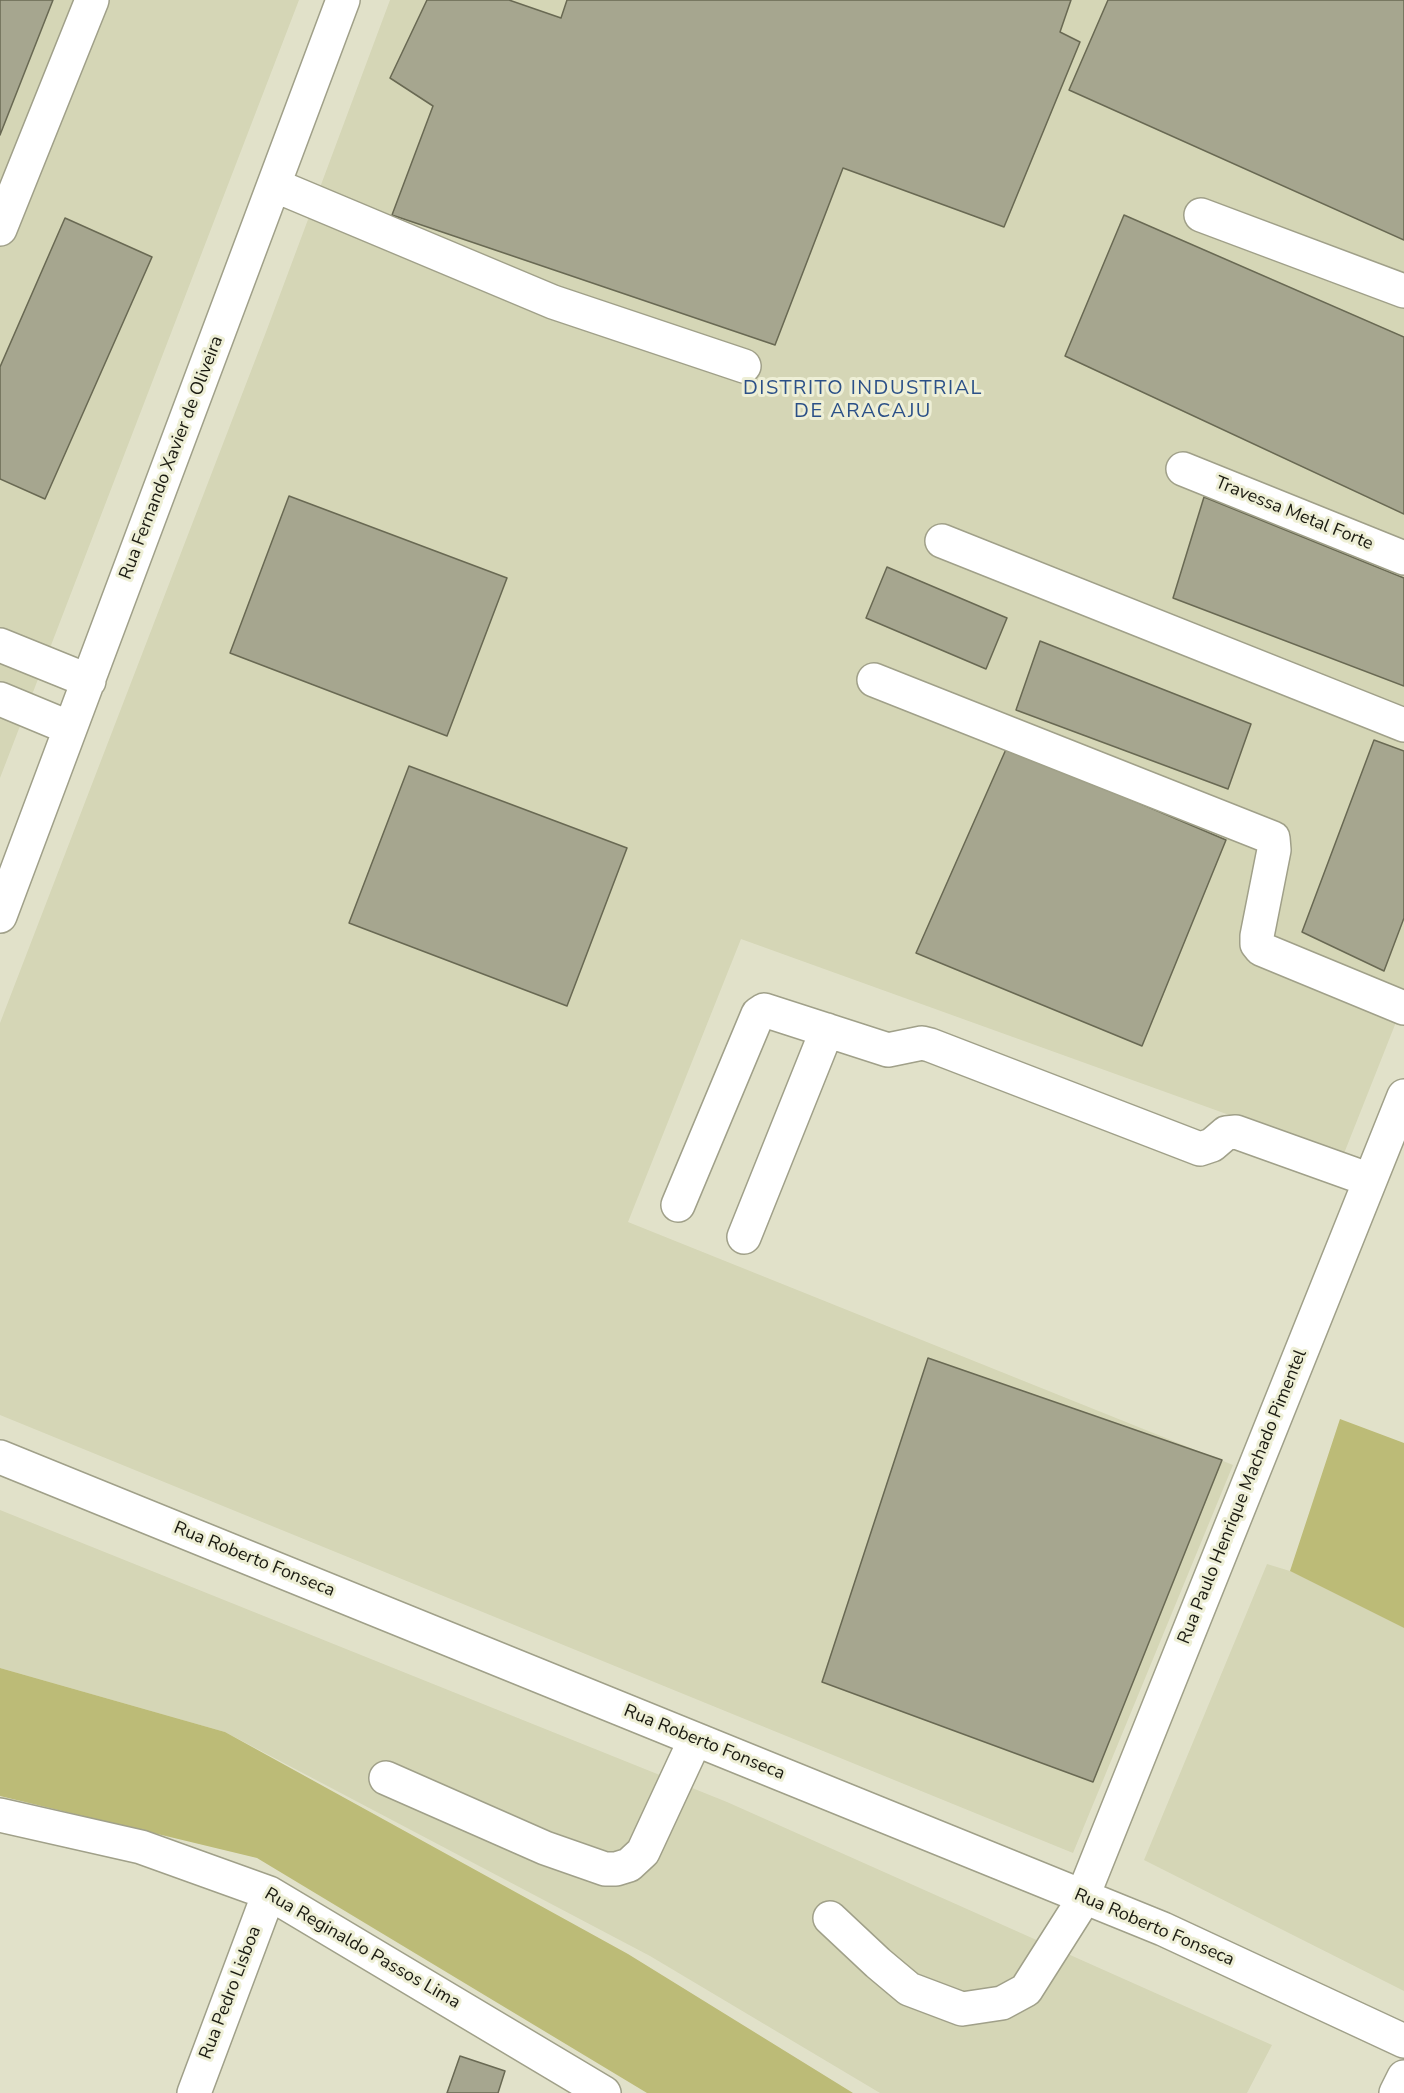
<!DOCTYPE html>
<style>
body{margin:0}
canvas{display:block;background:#e1e1c9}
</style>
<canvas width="1404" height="2093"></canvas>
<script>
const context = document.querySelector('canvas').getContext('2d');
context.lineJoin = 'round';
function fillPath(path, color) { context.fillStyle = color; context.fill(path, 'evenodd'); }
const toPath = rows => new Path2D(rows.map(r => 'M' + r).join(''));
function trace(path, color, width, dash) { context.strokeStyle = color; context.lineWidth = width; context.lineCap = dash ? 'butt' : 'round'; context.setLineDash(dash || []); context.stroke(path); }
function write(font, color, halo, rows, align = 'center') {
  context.font = font + ' "Nunito Sans",sans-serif'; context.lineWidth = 6; context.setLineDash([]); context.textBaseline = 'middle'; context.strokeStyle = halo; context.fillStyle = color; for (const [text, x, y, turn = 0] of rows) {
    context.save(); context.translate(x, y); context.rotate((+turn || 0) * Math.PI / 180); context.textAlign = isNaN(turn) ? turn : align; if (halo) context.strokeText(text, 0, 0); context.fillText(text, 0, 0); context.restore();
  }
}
fillPath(toPath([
 [0,0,299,0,0,778],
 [390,0,1404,0,1404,1002,1343,1156,741,939,628,1222,1233,1465,1073,1853,0,1415,0,1023,266,332],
 [0,1510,727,1802,1272,2045,1247,2093,880,2093,650,1956,225,1732,0,1668],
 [1267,1564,1290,1571,1404,1628,1404,1991,1144,1860]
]), '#d5d6b6');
fillPath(toPath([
 [1340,1419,1404,1443,1404,1628,1290,1571],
 [0,1668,225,1732,628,1954,853,2093,647,2093,257,1858,0,1796]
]), '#bcbb77');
const building = toPath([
 [0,0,53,0,0,135,0,0],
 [427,0,509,0,561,18,567,0,1071,0,1060,32,1080,42,1004,227,843,168,775,345,392,215,433,106,390,78,427,0],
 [1108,0,1404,0,1404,240,1069,90,1108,0],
 [1124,215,1404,337,1404,514,1065,356,1124,215],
 [65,218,152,257,45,499,0,479,0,367,65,218],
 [289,496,507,578,447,736,230,653,289,496],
 [1204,497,1404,578,1404,686,1173,598,1204,497],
 [887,567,1007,618,986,669,866,618,887,567],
 [1040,641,1251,724,1228,789,1016,710,1040,641],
 [1374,740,1404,751,1404,918,1384,971,1302,932,1374,740],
 [1007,747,1226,840,1142,1046,916,953,1007,747],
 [409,766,627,848,567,1006,349,923,409,766],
 [928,1358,1222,1460,1093,1782,822,1682,928,1358],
 [460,2056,505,2071,498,2093,447,2093,460,2056]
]);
fillPath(building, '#a6a68f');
trace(building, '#696953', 1.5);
const minor = toPath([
 [274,185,553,302,744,366],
 [1201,215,1404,291],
 [0,229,92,0],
 [1183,469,1404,558],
 [942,541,1404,725],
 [0,645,89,681],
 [874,680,1273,838,1274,850,1257,936,1257,944,1261,949,1404,1008],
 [0,699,70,728],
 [0,916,343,0],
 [678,1205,758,1014,764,1010,888,1050,922,1043,930,1045,1200,1149,1212,1145,1226,1133,1236,1132,1370,1180],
 [744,1237,827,1030],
 [0,1457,1163,1929,1404,2041],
 [386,1778,545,1848,605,1869,616,1869,629,1865,643,1852,695,1740],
 [0,1815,141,1847,269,1893,604,2093],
 [830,1918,878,1963,909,1989,962,2009,1002,2003,1026,1990,1078,1908,1404,1096],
 [194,2093,269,1893],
 [1396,2093,1404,2077]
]);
trace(minor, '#a0a089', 36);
trace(minor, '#fff', 33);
write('18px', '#1a1a11', '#eeefd6', [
 ["Rua Fernando Xavier de Oliveira",172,458,-69],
 ["Travessa Metal Forte",1294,514,22],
 ["Rua Paulo Henrique Machado Pimentel",1243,1497,-68],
 ["Rua Roberto Fonseca",254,1560,22],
 ["Rua Roberto Fonseca",704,1743,22],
 ["Rua Roberto Fonseca",1154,1928,23],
 ["Rua Reginaldo Passos Lima",362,1949,30],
 ["Rua Pedro Lisboa",231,1993,-69]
]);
context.letterSpacing = '1.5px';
write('20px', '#2b5087', '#eeefd6', [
 ["DISTRITO INDUSTRIAL",863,389],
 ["DE ARACAJU",863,412]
]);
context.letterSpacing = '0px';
</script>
